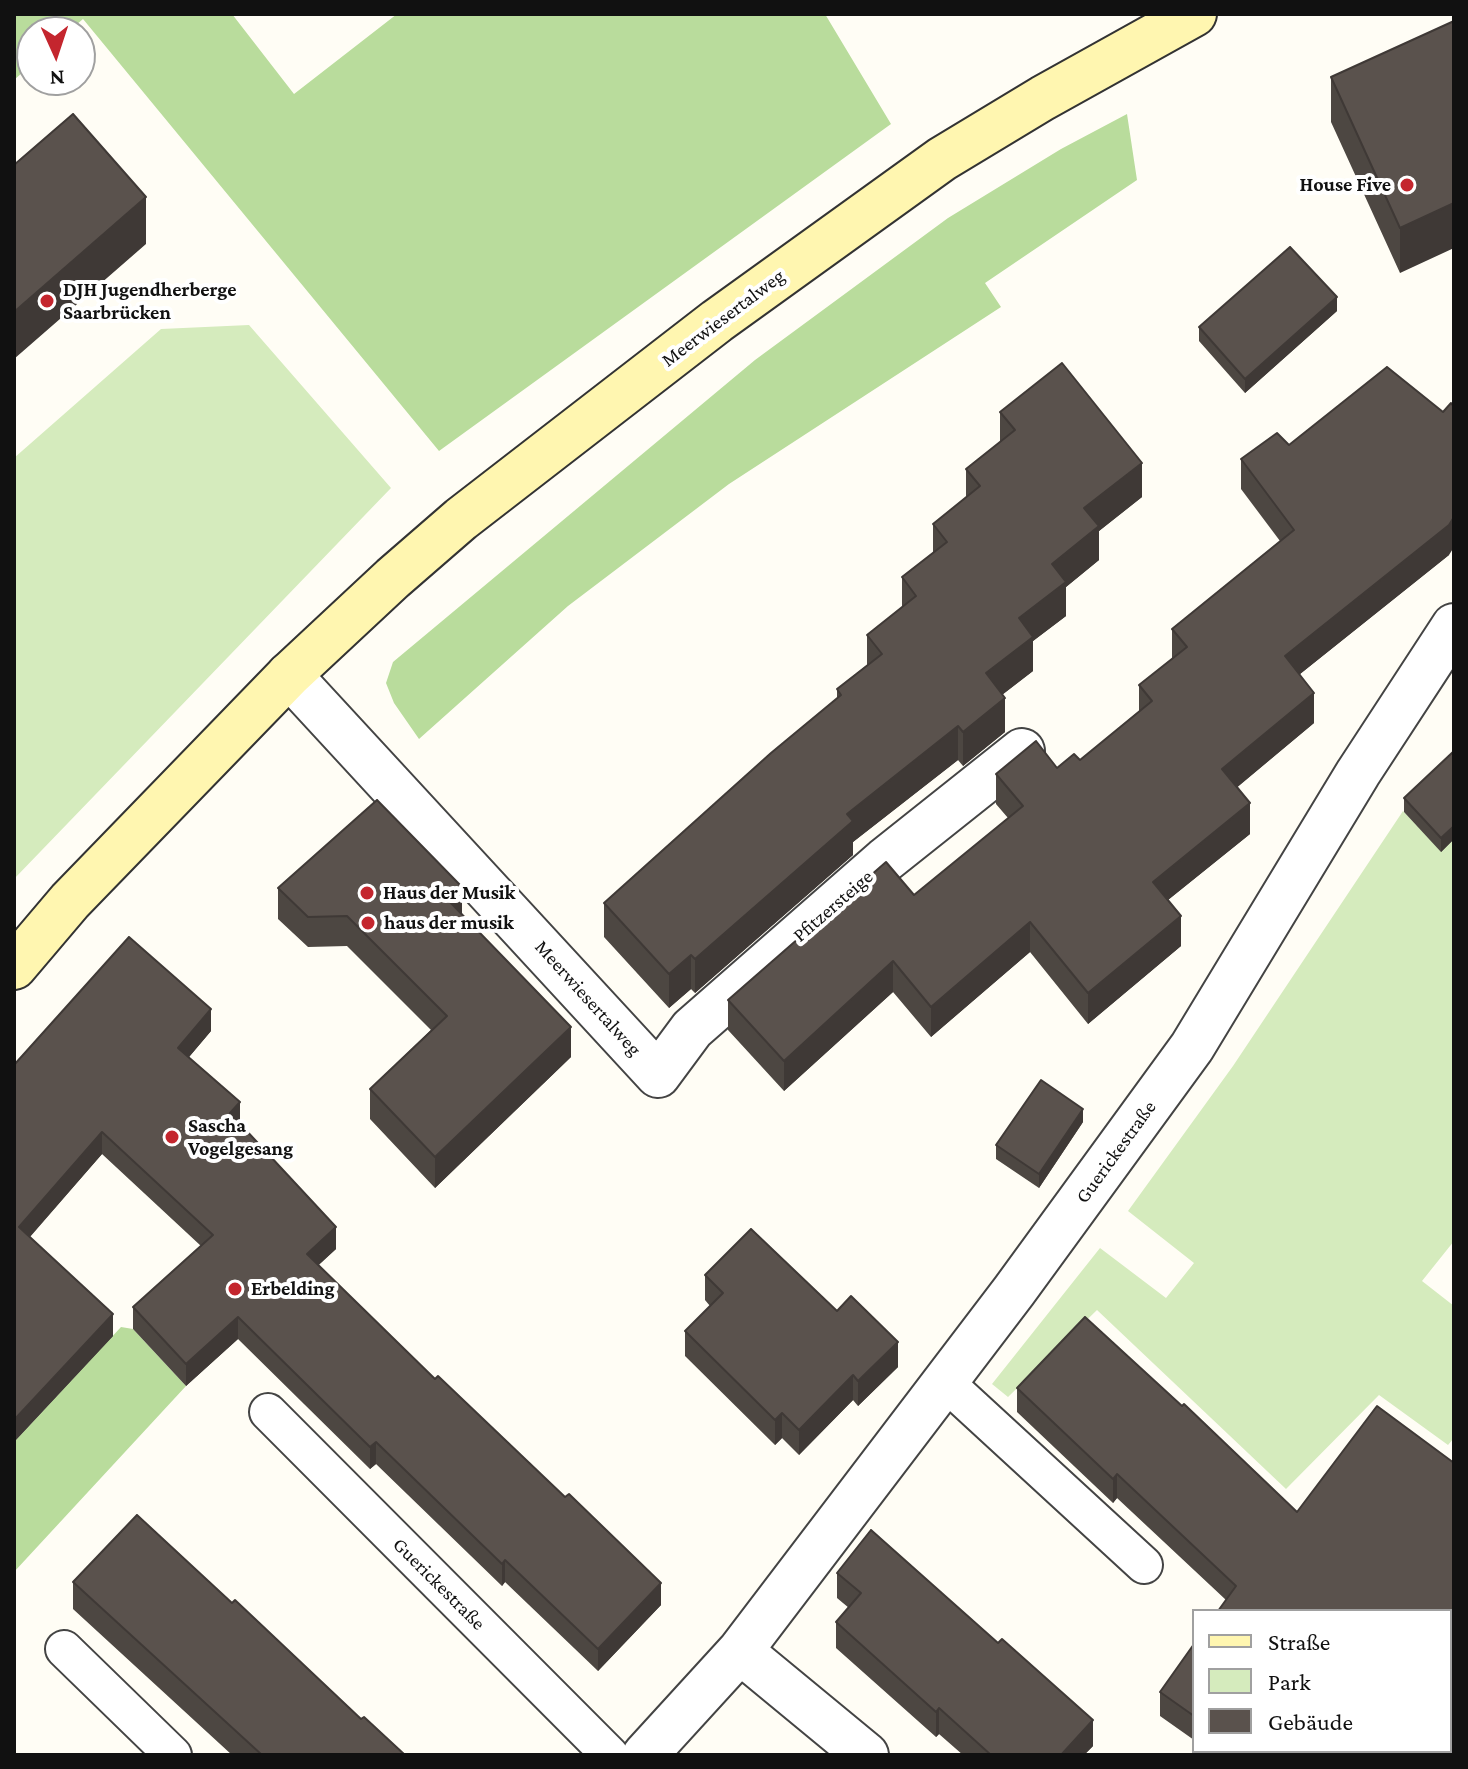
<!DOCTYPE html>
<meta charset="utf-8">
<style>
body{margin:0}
#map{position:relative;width:1468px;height:1769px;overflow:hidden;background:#fffdf5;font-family:"Crimson Pro",serif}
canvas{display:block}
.frame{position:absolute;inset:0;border:16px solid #111;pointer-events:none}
.legend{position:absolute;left:1192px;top:1609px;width:260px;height:144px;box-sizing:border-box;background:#fff;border:2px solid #a0a0a0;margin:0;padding:10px 14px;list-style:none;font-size:24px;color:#111}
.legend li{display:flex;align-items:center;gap:16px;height:40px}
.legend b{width:40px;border:2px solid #a0a0a0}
.north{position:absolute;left:16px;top:16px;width:80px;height:80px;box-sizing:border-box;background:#fff;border:2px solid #a0a0a0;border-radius:50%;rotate:177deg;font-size:22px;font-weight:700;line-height:32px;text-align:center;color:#111}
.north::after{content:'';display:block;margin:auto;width:28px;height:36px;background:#c4262e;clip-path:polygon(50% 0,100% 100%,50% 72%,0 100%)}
</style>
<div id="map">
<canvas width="1468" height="1769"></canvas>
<div class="frame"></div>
<ul class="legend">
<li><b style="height:10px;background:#fff6b0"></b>Straße</li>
<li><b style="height:22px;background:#d5ebbd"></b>Park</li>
<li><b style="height:22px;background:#5a524d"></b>Gebäude</li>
</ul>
<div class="north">N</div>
</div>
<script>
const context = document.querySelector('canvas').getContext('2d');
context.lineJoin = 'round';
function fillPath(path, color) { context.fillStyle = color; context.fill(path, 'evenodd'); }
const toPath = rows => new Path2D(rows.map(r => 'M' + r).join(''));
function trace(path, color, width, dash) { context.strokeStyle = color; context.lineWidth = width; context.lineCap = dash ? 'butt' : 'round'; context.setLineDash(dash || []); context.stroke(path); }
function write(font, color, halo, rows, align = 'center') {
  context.font = font + ' "Crimson Pro",serif'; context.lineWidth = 8; context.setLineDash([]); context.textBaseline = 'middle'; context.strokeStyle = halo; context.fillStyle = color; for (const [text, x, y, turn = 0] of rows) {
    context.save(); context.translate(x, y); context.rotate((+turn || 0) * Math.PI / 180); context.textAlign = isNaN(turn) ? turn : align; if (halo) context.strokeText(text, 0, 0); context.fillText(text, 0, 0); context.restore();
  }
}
fillPath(toPath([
 [249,325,391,488,14,879,14,458,161,329],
 [1403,811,1441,851,1454,839,1454,1241,1422,1281,1454,1306,1454,1438,1448,1445,1379,1395,1286,1489,1097,1310,1008,1397,992,1384,1100,1248,1166,1298,1194,1263,1128,1211,1233,1066]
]), '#d5ebbd');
fillPath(toPath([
 [14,14,232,14,294,94,397,14,825,14,891,124,439,451,83,19,68,32,32,32,32,64,14,80],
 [1127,114,1137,180,985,283,1001,307,729,484,568,606,419,739,394,703,386,683,393,662,755,360,948,218,1061,149],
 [121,1327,133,1329,186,1386,14,1572,14,1442]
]), '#b9dc9c');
const service = toPath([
 [945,1382,1144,1565],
 [268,1412,610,1755],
 [64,1649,173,1755]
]);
const minor = toPath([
 [289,675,658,1075,692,1029,885,860,1022,751],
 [740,1651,866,1755],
 [645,1755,740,1651,1014,1291,1192,1047,1358,773,1454,626]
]);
const secondary = toPath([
 [14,967,70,901,289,675,393,578,461,519,717,321,942,159,1043,98,1194,14]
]);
trace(service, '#444', 40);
trace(minor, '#444', 48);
trace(secondary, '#333', 48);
trace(service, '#fff', 36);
trace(minor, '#fff', 44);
trace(secondary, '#fff6b0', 44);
fillPath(toPath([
 [1454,21,1400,273,1331,122,1331,77],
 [1337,311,1245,393,1199,341,1199,327],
 [1000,412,1142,497,1099,531,1099,560,1066,587,1066,616,1033,641,1033,671,1002,695,1005,732,963,766,958,760,853,842,853,855,695,993,691,989,669,1008,604,937,604,903,837,699,837,689,867,665,867,635,902,608,902,577,933,553,933,524,966,497,966,469,1000,442],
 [1289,445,1449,555,1300,674,1314,723,1237,787,1250,834,1168,900,1181,946,1088,1024,1030,952,931,1037,893,992,784,1091,728,1030,728,1000,914,895,1008,818,996,804,996,774,1057,768,1080,760,1139,711,1139,685,1172,659,1172,629,1280,541,1241,489,1241,459],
 [1454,751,1454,839,1441,852,1404,812,1404,798],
 [278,888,462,915,571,1057,435,1188,370,1119,370,1089,431,1030,347,946,308,947,278,919],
 [211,1031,189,1057,336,1249,318,1265,661,1605,598,1671,505,1582,502,1586,376,1464,370,1469,238,1339,186,1386,133,1329,133,1307,201,1246,102,1154,30,1237,113,1336,14,1442,14,1065],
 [1083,1122,1039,1188,996,1159,996,1145],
 [705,1275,898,1367,858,1406,853,1400,799,1455,782,1438,775,1445,685,1356,685,1331,710,1306,705,1300],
 [1017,1388,1297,1512,1454,1463,1454,1705,1450,1702,1450,1611,1226,1600,1117,1498,1113,1503,1017,1412],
 [837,1573,1093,1746,1084,1755,963,1755,939,1734,936,1737,836,1648,836,1622,849,1608,837,1598],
 [73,1582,232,1603,361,1719,405,1755,232,1755,73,1609],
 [1194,1644,1194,1740,1160,1716,1160,1692],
 [1209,1751,1422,1751,1423,1755,1215,1755]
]), '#4d4742');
fillPath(toPath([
 [146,197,146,244,14,359,14,312],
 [1454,203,1454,248,1400,273,1400,228],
 [1337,297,1337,311,1245,393,1245,379],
 [1142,463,1142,497,1099,531,1099,560,1066,587,1066,616,1033,641,1033,671,986,707,986,673,1084,508],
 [1454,517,1454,547,1449,555,1285,686,1285,656],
 [1314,693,1314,723,1222,800,1222,769],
 [1005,698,1005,732,963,766,963,732],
 [958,726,958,760,853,842,853,855,695,993,695,959,847,814],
 [1250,803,1250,834,1153,912,1153,882],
 [1454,826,1454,839,1441,852,1441,838],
 [462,887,462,917,448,900],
 [1181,916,1181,946,1088,1024,1088,993],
 [1030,922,1030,952,931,1037,931,1007],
 [691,955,691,989,669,1008,669,974],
 [893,961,893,992,784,1091,784,1061],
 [211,1009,211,1031,178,1070,178,1048],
 [571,1027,571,1057,435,1188,435,1157],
 [240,1102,240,1124,230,1113],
 [1083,1109,1083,1122,1039,1188,1039,1174],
 [102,1132,102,1154,19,1249,19,1227],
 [336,1227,336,1249,307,1276,307,1254],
 [113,1314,113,1336,14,1442,14,1420],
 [238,1317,238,1339,186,1386,186,1364],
 [898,1342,898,1367,858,1406,858,1381],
 [853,1375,853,1400,799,1455,799,1430],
 [782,1413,782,1438,775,1445,775,1420],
 [376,1442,376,1464,370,1469,370,1447],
 [1117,1474,1117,1498,1113,1503,1113,1479],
 [505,1560,505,1582,502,1586,502,1564],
 [661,1583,661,1605,598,1671,598,1649],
 [939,1708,939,1734,936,1737,936,1712],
 [1093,1720,1093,1746,1084,1755,1061,1755]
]), '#3f3936');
const building = toPath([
 [1454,21,1454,203,1400,228,1331,77,1454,21],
 [73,114,146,197,14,312,14,165,73,114],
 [1290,247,1337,297,1245,379,1199,327,1290,247],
 [1062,363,1142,463,1084,508,1099,526,1052,564,1066,582,1019,618,1033,637,986,673,1005,698,963,732,958,726,847,814,853,821,695,959,691,955,669,974,604,903,771,753,841,695,837,689,882,654,867,635,916,596,902,577,947,542,933,524,980,486,966,469,1015,430,1000,412,1062,363],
 [1387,367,1443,412,1451,403,1454,407,1454,517,1449,525,1285,656,1314,693,1222,769,1250,803,1153,882,1181,916,1088,993,1030,922,931,1007,893,961,784,1061,728,1000,886,862,914,895,1023,806,996,774,1036,741,1057,768,1074,754,1080,760,1152,701,1139,685,1187,647,1172,629,1294,530,1241,459,1277,433,1289,445,1387,367],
 [1454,751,1454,826,1441,838,1404,798,1454,751],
 [377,800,462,887,448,900,571,1027,435,1157,370,1089,447,1016,347,916,308,917,278,888,377,800],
 [129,937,211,1009,178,1048,240,1102,230,1113,336,1227,307,1254,435,1379,438,1376,565,1497,569,1494,661,1583,598,1649,505,1560,502,1564,376,1442,370,1447,238,1317,186,1364,133,1307,213,1235,102,1132,19,1227,113,1314,14,1420,14,1065,129,937],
 [1041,1080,1083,1109,1039,1174,996,1145,1041,1080],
 [751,1229,837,1311,851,1296,898,1342,858,1381,853,1375,799,1430,782,1413,775,1420,685,1331,723,1293,705,1275,751,1229],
 [1085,1317,1182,1406,1184,1404,1297,1512,1377,1406,1454,1463,1454,1680,1450,1678,1450,1611,1218,1611,1236,1586,1117,1474,1113,1479,1017,1388,1085,1317],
 [137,1515,232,1603,235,1600,361,1719,364,1717,405,1755,262,1755,73,1582,137,1515],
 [871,1530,998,1643,1002,1639,1093,1720,1061,1755,991,1755,939,1708,936,1712,836,1622,861,1593,837,1573,871,1530],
 [1194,1644,1194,1716,1160,1692,1194,1644],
 [1243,1751,1422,1751,1423,1755,1248,1755,1243,1751]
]);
fillPath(building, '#5a524d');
trace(building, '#3f3936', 2);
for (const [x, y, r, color] of [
 [1407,185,8,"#c4262e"],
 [47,301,8,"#c4262e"],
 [367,893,8,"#c4262e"],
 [368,923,8,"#c4262e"],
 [172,1137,8,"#c4262e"],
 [235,1289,8,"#c4262e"]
]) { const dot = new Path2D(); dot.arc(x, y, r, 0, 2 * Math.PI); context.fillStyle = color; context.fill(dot); trace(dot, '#fff', 3); }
write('bold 20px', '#111', '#fff', [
 ["House Five",1391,185,"right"],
 ["DJH Jugendherberge",63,290],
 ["Saarbrücken",63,313],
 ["Haus der Musik",383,893],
 ["haus der musik",384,923],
 ["Sascha",188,1126],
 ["Vogelgesang",188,1149],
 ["Erbelding",251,1289]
], 'left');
write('20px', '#111', '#fff', [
 ["Meerwiesertalweg",723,318,-37],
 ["Pfitzersteige",833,906,-41],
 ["Meerwiesertalweg",588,998,48],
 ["Guerickestraße",1116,1152,-54],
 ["Guerickestraße",439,1584,45]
]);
</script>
